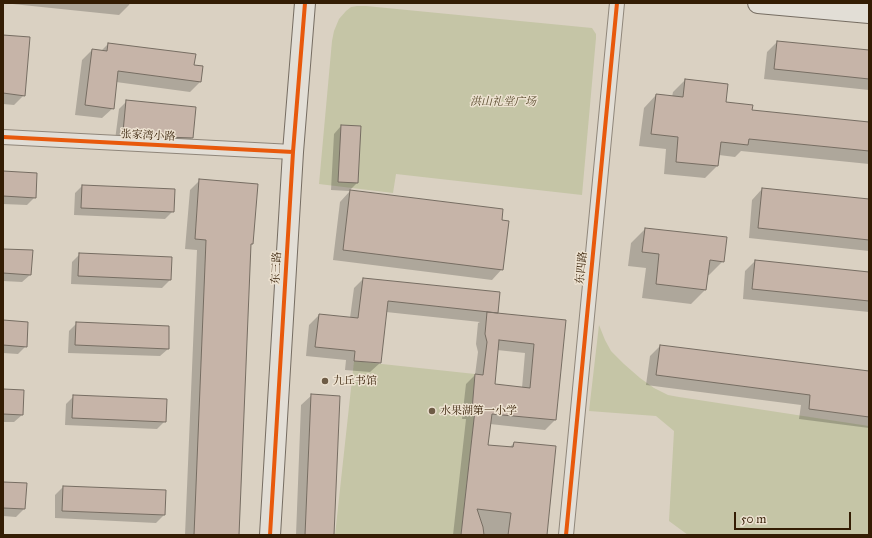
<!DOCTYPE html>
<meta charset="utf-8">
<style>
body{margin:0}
#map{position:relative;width:872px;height:538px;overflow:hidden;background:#dad1c2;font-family:"IM FELL Great Primer",serif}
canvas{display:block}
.frame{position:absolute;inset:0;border:4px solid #341d04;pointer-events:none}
.scale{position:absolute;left:734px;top:512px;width:117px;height:18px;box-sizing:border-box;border:2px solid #341d04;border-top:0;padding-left:5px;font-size:12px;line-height:14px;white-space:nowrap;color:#341d04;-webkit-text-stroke:3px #ede2d1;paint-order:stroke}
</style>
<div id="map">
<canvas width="872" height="538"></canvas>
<div class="frame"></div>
<div class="scale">50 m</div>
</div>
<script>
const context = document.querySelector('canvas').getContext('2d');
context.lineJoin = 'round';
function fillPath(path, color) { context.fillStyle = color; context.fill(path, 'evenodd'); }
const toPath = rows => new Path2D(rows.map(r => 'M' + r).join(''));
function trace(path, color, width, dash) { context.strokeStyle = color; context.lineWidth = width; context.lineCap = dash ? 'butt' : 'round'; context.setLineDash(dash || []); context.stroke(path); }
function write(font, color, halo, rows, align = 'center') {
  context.font = font + ' "IM FELL Great Primer","Noto Serif SC",serif'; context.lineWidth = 3; context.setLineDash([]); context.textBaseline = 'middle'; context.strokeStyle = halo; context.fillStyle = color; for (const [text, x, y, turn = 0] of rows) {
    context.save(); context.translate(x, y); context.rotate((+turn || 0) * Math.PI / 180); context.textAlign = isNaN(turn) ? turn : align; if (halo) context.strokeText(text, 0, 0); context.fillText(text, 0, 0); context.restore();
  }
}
fillPath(toPath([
 [357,6,366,6,592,28,596,34,596,38,582,195,396,174,393,193,319,184,332,41,334,31,339,19,346,11,351,7],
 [599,325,605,340,611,351,624,364,640,378,654,388,668,395,679,397,869,426,869,535,688,535,669,521,674,431,656,416,589,411],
 [354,361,475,374,472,409,480,410,473,430,461,535,335,535]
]), '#c5c5a6');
fillPath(toPath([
 [3,3,130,3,129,5,119,15],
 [3,36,24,95,14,105,3,104],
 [777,42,869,51,869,90,764,79,767,52],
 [108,44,193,66,200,82,190,92,116,82,113,108,102,118,75,115,82,60,92,50,101,51],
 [685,80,725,103,751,111,869,123,869,164,741,151,735,157,719,155,717,166,705,178,664,174,666,149,639,146,644,108,656,95,672,97,673,92],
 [127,101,192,138,184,146,115,140,119,109],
 [341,126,360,127,357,183,349,191,331,190,334,134],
 [3,172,35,197,27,205,3,204],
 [200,180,252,243,250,245,238,535,185,535,197,250,185,249,190,190],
 [82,186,173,211,165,219,74,215,75,193],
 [762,189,869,200,869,251,749,238,752,200],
 [350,191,501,221,502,269,492,280,333,260,340,202],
 [645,229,723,261,709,275,707,275,705,290,691,304,642,298,646,268,628,266,631,243],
 [3,250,30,275,22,282,3,281],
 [80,254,170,280,162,288,71,284,72,262],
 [755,261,869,273,869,312,743,299,745,271],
 [363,279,497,313,496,314,565,321,555,420,545,430,490,424,487,446,509,448,514,443,546,535,453,535,466,419,462,419,466,384,475,375,478,352,476,344,478,323,480,322,386,312,380,363,370,372,345,370,346,360,306,356,309,325,319,315,350,318,354,288],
 [497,350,525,353,522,388,494,385],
 [3,321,26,346,18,354,3,353],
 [77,323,168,349,160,356,68,353,69,331],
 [660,346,869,372,869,428,799,419,801,405,646,385,650,356],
 [3,390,22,415,14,422,3,422],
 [312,395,333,535,296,535,301,405],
 [74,396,165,421,157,429,65,425,66,404],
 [3,483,24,509,16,517,3,516],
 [63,487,164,515,156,523,55,518,55,495]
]), '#0003');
const building = toPath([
 [3,35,30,37,25,96,3,93,3,35],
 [777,41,869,50,869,79,774,69,777,41],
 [108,43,196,54,194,65,203,66,201,82,118,71,114,109,85,105,92,49,107,51,108,43],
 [685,79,728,84,726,102,753,105,752,110,869,122,869,151,749,139,748,145,721,142,718,166,676,162,678,137,651,134,656,94,683,97,685,79],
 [126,100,196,107,193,138,165,137,123,132,126,100],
 [341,125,361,126,358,183,338,182,341,125],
 [3,171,37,173,36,198,3,196,3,171],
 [199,179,258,184,253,244,251,244,239,535,194,535,206,240,195,239,199,179],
 [82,185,175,189,174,212,81,208,82,185],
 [762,188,869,199,869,240,758,228,762,188],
 [350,190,503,209,502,220,509,221,503,270,343,250,350,190],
 [645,228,727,237,724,262,710,260,706,290,656,284,659,254,642,252,645,228],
 [3,249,33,250,31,275,3,273,3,249],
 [79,253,172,257,171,280,78,276,79,253],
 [755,260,869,272,869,301,752,289,755,260],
 [363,278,500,292,498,313,388,301,381,363,354,361,355,351,315,347,319,314,358,318,363,278],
 [487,312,566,320,556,420,492,414,488,445,513,447,514,442,556,446,547,535,508,535,511,513,477,509,483,527,484,535,461,535,475,410,472,410,475,374,483,375,487,342,485,334,487,312],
 [499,340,534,344,530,388,495,384,499,340],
 [3,320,28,322,27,347,3,345,3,320],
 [76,322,169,326,169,349,75,345,76,322],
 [660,345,869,371,869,417,809,409,810,395,656,375,660,345],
 [3,389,24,390,23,415,3,414,3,389],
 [311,394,340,396,334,535,305,535,311,394],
 [73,395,167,399,166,422,72,418,73,395],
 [3,482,27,483,25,509,3,508,3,482],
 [63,486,166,490,165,515,62,511,63,486]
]);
fillPath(building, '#c6b4a8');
trace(building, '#766d62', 1);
const street = toPath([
 [3,137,293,152],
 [566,535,617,3]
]);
const secondary = toPath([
 [758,3,869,13],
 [270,535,293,152,305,3]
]);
trace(street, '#8f867a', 16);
trace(secondary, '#766d62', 22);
trace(street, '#e2ded6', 14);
trace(secondary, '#e2ded6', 20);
trace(toPath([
 [3,137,293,152],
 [270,535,293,152,305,3],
 [566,535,617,3]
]), '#e8590c', 4);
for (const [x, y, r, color] of [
 [325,381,4,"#6e5c46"],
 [432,411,4,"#6e5c46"]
]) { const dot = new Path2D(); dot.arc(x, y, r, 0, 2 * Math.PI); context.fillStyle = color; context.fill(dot); trace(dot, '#ede2d1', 1.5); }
write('italic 11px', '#544527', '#ede2d1', [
 ["洪山礼堂广场",503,102]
]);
write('11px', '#341d04', '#ede2d1', [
 ["张家湾小路",148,136,3],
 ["东三路",277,268,-87],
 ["东四路",582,268,-84]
]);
write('11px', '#341d04', '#ede2d1', [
 ["九丘书馆",333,381],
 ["水果湖第一小学",440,411]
], 'left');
</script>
